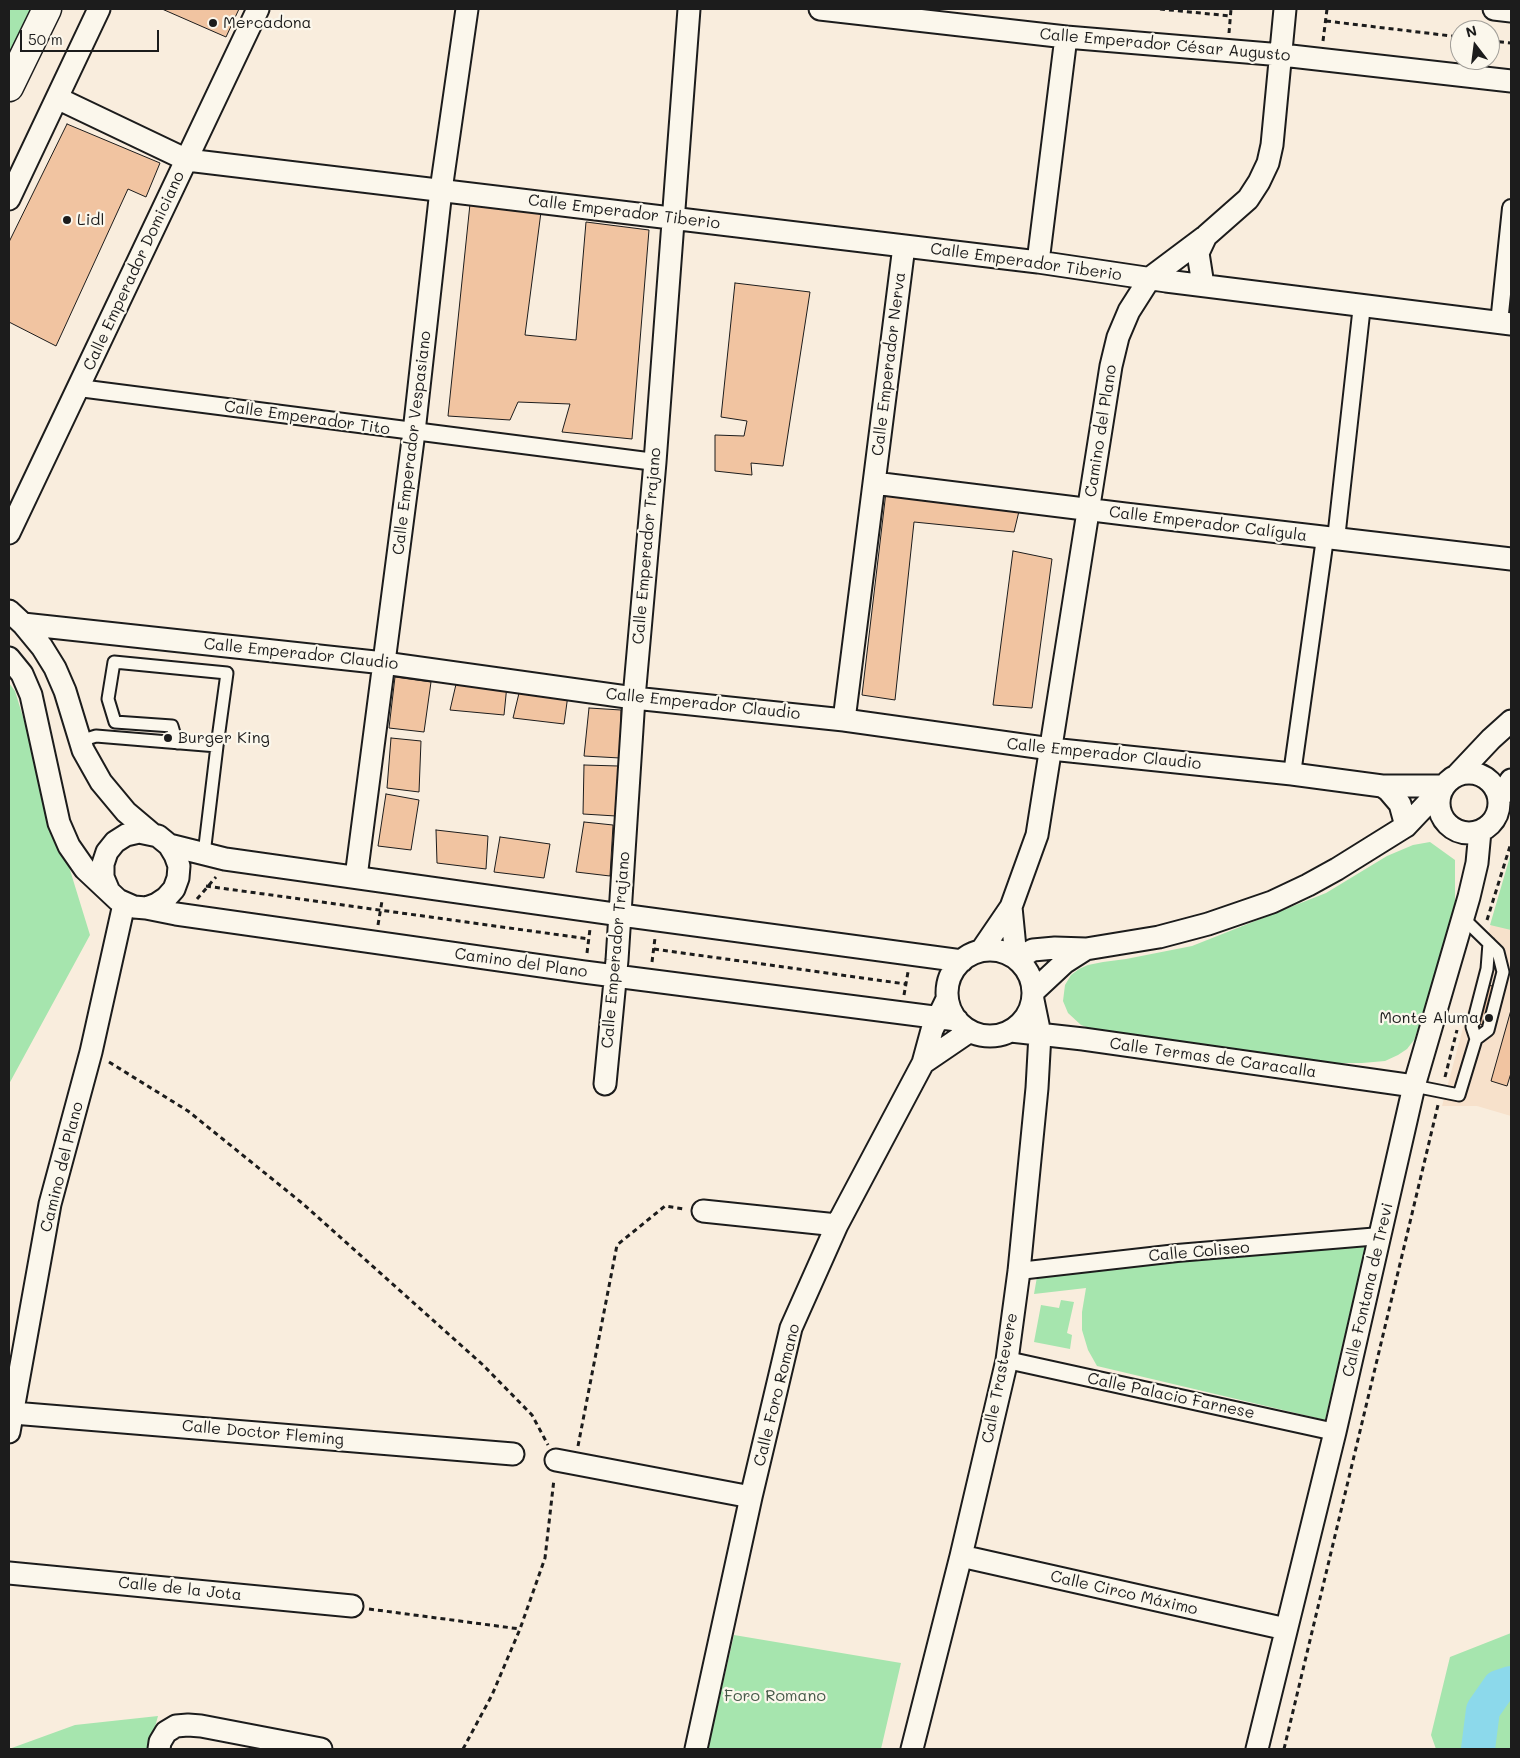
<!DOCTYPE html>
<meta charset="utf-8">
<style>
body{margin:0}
#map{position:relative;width:1520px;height:1758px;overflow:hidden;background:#f9eddd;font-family:Mali,sans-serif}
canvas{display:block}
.frame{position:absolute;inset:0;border:10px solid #1c1c1c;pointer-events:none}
.north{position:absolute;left:1450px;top:20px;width:50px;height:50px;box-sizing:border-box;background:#fbf7ec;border:1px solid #a29f99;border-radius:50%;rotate:345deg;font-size:14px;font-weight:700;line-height:20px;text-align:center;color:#1c1c1c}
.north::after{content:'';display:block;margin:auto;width:18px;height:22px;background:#1c1c1c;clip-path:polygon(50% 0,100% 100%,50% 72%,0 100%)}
.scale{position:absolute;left:20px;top:30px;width:139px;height:22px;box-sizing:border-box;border:2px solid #1c1c1c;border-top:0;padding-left:6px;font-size:15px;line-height:18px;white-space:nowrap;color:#1c1c1c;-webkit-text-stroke:4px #fbf7ec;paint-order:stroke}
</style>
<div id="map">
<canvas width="1520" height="1758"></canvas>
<div class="frame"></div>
<div class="north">N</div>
<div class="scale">50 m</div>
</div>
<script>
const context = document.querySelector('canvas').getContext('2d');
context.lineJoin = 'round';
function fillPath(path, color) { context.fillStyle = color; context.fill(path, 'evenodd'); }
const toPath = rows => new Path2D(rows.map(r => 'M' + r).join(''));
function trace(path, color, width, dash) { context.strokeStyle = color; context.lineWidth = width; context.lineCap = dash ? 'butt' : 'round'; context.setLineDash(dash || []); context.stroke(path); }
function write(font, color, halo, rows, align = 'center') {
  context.font = font + ' Mali,sans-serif'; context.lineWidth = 4.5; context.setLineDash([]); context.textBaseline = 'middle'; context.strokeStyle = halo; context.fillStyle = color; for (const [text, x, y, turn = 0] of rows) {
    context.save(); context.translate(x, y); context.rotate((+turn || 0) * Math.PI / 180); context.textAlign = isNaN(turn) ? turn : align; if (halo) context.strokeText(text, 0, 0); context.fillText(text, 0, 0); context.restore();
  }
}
fillPath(toPath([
 [1491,924,1511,929,1511,1116,1477,1106,1442,1106]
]), '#f7e1cb');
fillPath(toPath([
 [9,9,31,9,9,55],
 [9,683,15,691,90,935,9,1084],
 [1430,842,1455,860,1455,913,1430,995,1414,1040,1407,1049,1398,1055,1385,1061,1362,1063,1330,1063,1136,1035,1103,1033,1081,1025,1068,1013,1063,1001,1065,985,1071,975,1079,969,1088,965,1103,962,1126,959,1192,946,1326,893,1387,856,1413,845],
 [1511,853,1511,930,1490,925],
 [1367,1239,1325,1420,1097,1366,1088,1350,1082,1330,1082,1312,1086,1288,1034,1294,1038,1271],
 [1061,1300,1074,1302,1067,1333,1072,1335,1070,1349,1034,1342,1041,1305,1059,1308],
 [1511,1633,1511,1749,1436,1749,1431,1735,1450,1657],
 [734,1635,901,1663,881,1749,708,1749],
 [158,1716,149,1749,9,1749,75,1725]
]), '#a6e5ae');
trace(toPath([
 [1478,1749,1483,1710,1499,1687,1511,1683]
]), '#8cd9eb', 34);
const building = toPath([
 [162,9,239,9,226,37,162,9],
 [67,124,160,163,146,197,128,189,56,346,9,322,9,242,67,124],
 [470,204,541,212,525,335,576,340,586,222,649,230,632,439,562,432,570,404,518,402,510,420,448,416,470,204],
 [735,283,810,292,783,466,751,463,752,475,715,471,715,435,744,436,747,421,721,417,735,283],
 [886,492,1020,507,1014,532,914,522,895,700,862,695,886,492],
 [1013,551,1052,559,1032,708,993,705,1013,551],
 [395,677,431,682,424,732,389,728,395,677],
 [457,680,507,685,504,715,450,710,457,680],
 [520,689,568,695,564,724,513,718,520,689],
 [589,708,621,710,620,758,584,756,589,708],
 [391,738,421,741,419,792,387,788,391,738],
 [584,765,618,766,616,816,583,814,584,765],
 [386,794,419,800,411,850,378,846,386,794],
 [584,822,613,825,610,876,576,872,584,822],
 [436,830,488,836,486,869,437,863,436,830],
 [500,837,550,844,544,878,494,872,500,837],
 [1479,983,1501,988,1491,1027,1469,1021,1479,983],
 [1511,1010,1511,1073,1507,1086,1491,1081,1511,1010]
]);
fillPath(building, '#f1c4a1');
trace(building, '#1c1c1c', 1);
const service = toPath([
 [80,741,96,736,217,746,204,854],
 [177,743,172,726,115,722,108,699,114,662,227,673,217,746],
 [1476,1039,1472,1027,1487,969,1489,943],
 [1414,1086,1459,1095,1476,1039,1488,1030,1503,972,1498,952,1463,918]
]);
const pedestrian = toPath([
 [1499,323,1511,208],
 [79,388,655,462],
 [1336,539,1362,305],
 [1292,774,1325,538],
 [1019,1271,1177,1253,1380,1236],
 [1007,1360,1335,1432]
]);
const minor = toPath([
 [820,9,1066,37,1282,55,1511,81],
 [1494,9,1511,11],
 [57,98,187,160,1038,262,1166,281,1511,324],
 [9,199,99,9],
 [1038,262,1066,37],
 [1203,285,1198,253,1206,236],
 [874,483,1125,514,1511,559],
 [9,533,258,9],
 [9,611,23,624,42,647,55,668,65,691,83,750,101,782,126,812,152,834],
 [23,624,384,663,634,698,844,720,1051,749,1292,774,1382,786,1443,786],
 [9,658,22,674,31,695,59,823,69,846,85,869,118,900,134,907,146,908,157,904,166,898,174,889,178,878,179,866,175,855,169,845,158,836,139,832,126,835,115,842,107,852,103,864,103,877,108,889],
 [844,720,904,246],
 '1439 803a30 30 0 1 1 60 0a30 30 0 1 1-60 0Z',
 [1458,774,1491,739,1511,721],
 [1382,786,1388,790,1400,804,1406,826],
 [1499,799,1511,780],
 [169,845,225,859,621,915,962,961],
 [356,877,414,432,441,190,467,9],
 [1011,907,1016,958],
 [146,908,176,914,584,972,957,1020],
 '947 993a43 43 0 1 1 86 0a43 43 0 1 1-86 0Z',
 [981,951,1011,907,1037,835,1111,366,1118,337,1129,311,1150,278,1206,236,1248,199,1259,182,1268,163,1272,145,1285,9],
 [1017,959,1033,950,1055,948,1086,949,1159,937,1208,924,1272,902,1308,885,1337,869,1406,826,1442,788],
 [1034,991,1064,963,1086,949],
 [1011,1031,1083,1039,1414,1086],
 [923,1063,970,1031],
 [605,1084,617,960,634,698,655,462,689,9],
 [703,1211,837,1225],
 [13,1413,513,1454],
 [9,1432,50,1204,91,1052,124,904],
 [556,1460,751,1497],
 [961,1556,1286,1629],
 [9,1573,352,1606],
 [159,1749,160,1742,166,1732,176,1726,188,1725,201,1726,321,1749],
 [696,1749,751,1497,791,1328,837,1225,923,1063,932,1030,947,999],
 [912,1749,961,1556,1007,1360,1019,1271,1037,1088,1040,1034,1033,1000],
 [1257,1749,1335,1432,1414,1086,1469,897,1477,863,1480,831]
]);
const trunk = toPath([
 [9,87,47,9]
]);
trace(service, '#1c1c1c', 15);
trace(pedestrian, '#1c1c1c', 20);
trace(minor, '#1c1c1c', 25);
trace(trunk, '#1c1c1c', 31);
trace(toPath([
 [1160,9,1231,16],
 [1326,21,1460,37],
 [1229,33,1231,9],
 [1323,41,1327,9],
 [1490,41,1511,43],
 [206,886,589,939],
 [197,899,216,877],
 [1487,920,1511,843],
 [378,925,382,901],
 [654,949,906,984],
 [587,953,590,929],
 [652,962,655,938],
 [904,995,908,972],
 [109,1062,188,1111,302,1203,483,1365,532,1415,548,1445],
 [1445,1077,1457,1030],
 [578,1446,617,1245,665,1206,684,1209],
 [369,1609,520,1629],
 [463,1749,492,1695,520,1629,545,1558,554,1479],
 [1284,1749,1438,1105]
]), '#1c1c1c', 3, [5, 4]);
trace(service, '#fbf7ec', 11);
trace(pedestrian, '#fbf7ec', 16);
trace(minor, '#fbf7ec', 21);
trace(trunk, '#fbf7ec', 28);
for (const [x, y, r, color] of [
 [213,23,5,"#1c1c1c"],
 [67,220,5,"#1c1c1c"],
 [168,738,5,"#1c1c1c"],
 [1489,1018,5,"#1c1c1c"]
]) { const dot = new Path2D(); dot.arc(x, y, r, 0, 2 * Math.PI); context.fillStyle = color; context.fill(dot); trace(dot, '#fbf7ec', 2); }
write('16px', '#1c1c1c', '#fbf7ec', [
 ["Mercadona",223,23],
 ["Lidl",77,220],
 ["Burger King",178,738],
 ["Monte Aluma",1479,1018,"right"]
], 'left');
write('16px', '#1c1c1c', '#fbf7ec', [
 ["Calle Emperador César Augusto",1165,45,5],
 ["Calle Emperador Tiberio",624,212,7],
 ["Calle Emperador Tiberio",1026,262,8],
 ["Calle Emperador Domiciano",134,271,-65],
 ["Calle Emperador Nerva",889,364,-83],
 ["Calle Emperador Tito",307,418,8],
 ["Camino del Plano",1101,431,-81],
 ["Calle Emperador Vespasiano",412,443,-83],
 ["Calle Emperador Calígula",1208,524,7],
 ["Calle Emperador Trajano",647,546,-85],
 ["Calle Emperador Claudio",301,654,6],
 ["Calle Emperador Claudio",703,704,6],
 ["Calle Emperador Claudio",1104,754,6],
 ["Calle Emperador Trajano",616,950,-85],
 ["Camino del Plano",521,963,8],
 ["Calle Termas de Caracalla",1213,1058,8],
 ["Camino del Plano",62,1167,-76],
 ["Calle Coliseo",1199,1252,-5],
 ["Calle Fontana de Trevi",1368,1290,-77],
 ["Calle Trastevere",1000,1378,-79],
 ["Calle Foro Romano",777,1395,-76],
 ["Calle Palacio Farnese",1171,1396,12],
 ["Calle Doctor Fleming",263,1433,5],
 ["Calle de la Jota",180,1589,6],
 ["Calle Circo Máximo",1124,1593,13]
]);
write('16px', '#455848', '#fbf7ec', [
 ["Foro Romano",775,1696]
]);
</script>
